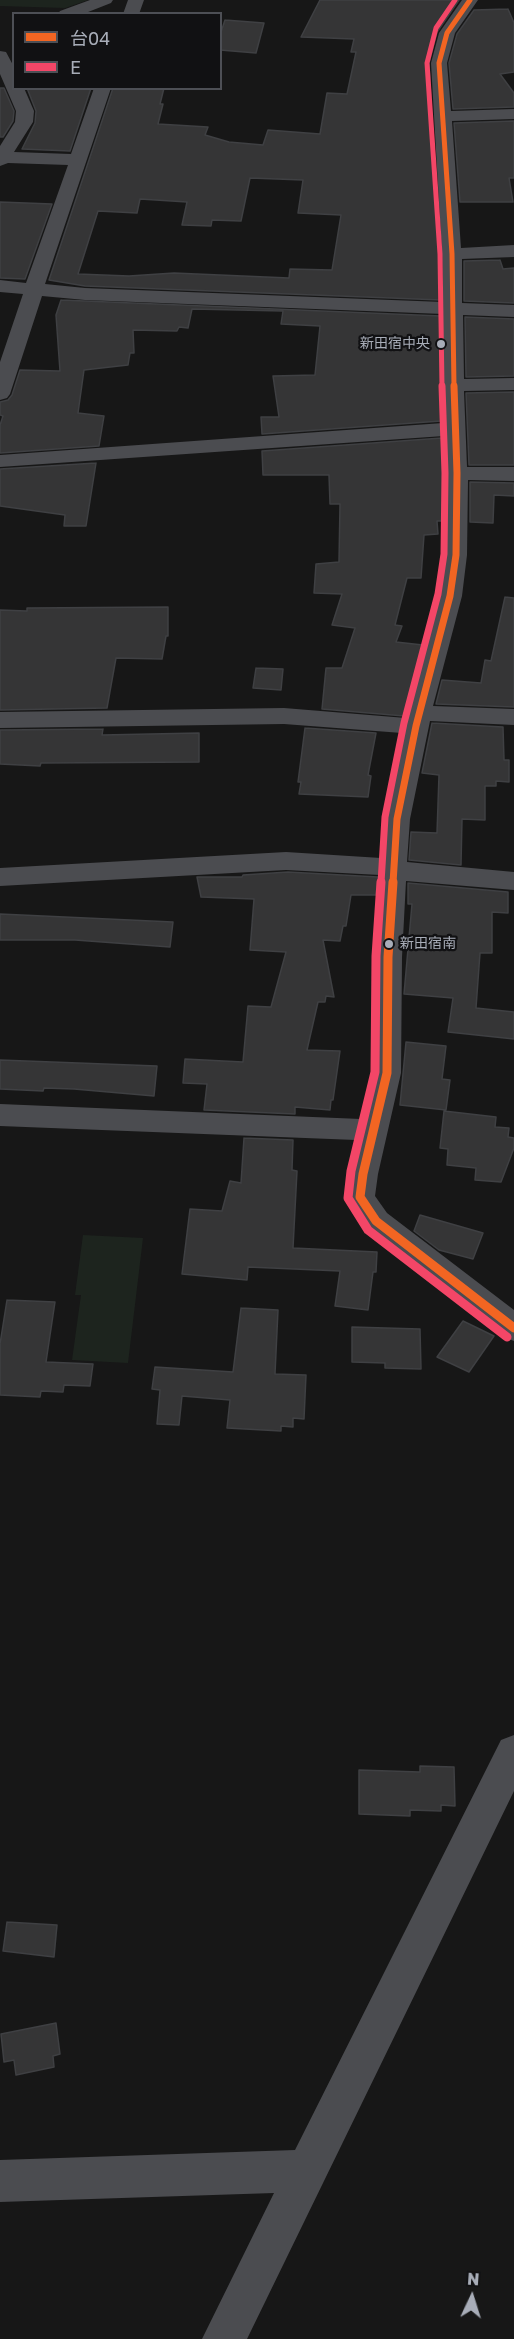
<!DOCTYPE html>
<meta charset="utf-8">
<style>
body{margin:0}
#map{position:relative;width:514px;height:2339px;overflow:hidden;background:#171717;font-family:"Golos Text","Noto Sans JP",sans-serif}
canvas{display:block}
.legend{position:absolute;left:12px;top:12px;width:210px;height:78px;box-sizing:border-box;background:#111113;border:2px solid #4d4f55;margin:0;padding:8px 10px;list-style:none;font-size:18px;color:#a8adb8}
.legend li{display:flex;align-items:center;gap:12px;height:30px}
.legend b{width:30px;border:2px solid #4d4f55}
.north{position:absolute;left:442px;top:2267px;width:60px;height:60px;-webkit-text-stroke:4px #111113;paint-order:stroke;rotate:4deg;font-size:16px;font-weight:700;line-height:24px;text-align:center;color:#a8adb8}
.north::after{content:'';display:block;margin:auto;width:21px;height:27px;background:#a8adb8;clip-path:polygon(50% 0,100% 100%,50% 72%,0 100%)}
</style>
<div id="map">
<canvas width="514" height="2339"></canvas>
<ul class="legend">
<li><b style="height:8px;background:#f26522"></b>台04</li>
<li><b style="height:8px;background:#f34667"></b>E</li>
</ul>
<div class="north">N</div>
</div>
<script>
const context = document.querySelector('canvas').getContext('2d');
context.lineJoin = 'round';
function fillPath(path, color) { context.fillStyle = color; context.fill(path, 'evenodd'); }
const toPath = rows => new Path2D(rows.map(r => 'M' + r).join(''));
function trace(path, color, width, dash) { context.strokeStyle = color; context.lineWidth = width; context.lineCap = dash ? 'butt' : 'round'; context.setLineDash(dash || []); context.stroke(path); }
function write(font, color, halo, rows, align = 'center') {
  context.font = font + ' "Golos Text","Noto Sans JP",sans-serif'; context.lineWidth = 4.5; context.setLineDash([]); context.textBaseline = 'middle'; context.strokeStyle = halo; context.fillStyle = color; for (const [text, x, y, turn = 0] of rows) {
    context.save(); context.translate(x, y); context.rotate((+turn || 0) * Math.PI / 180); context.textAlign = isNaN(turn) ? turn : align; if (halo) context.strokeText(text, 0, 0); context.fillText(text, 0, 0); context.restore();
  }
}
fillPath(toPath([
 [0,0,88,0,65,8,0,6],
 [83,1235,143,1238,128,1363,72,1360,81,1295,75,1295]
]), '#1d241e');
const building = toPath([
 [320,0,459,0,437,32,429,63,441,300,85,286,49,280,113,88,164,88,160,104,163,104,158,124,208,127,205,135,229,142,263,145,268,130,320,134,327,93,347,94,356,52,351,52,354,39,301,37,320,0],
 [250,178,303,180,298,213,341,215,332,270,290,269,289,278,174,273,129,276,78,274,98,211,137,213,140,199,187,202,182,225,211,226,212,220,241,221,250,178],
 [508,9,514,23,514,72,500,74,514,93,514,107,453,109,449,63,457,34,474,10,508,9],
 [225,20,264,23,256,53,220,50,220,35,225,20],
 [0,88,4,88,14,111,13,121,3,137,0,137,0,88],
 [27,88,91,88,70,151,22,149,35,123,36,111,27,88],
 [514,121,514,178,509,178,513,202,460,202,454,123,514,121],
 [0,202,52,204,25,279,0,278,0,202],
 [500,260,503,269,514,268,514,303,464,301,464,261,500,260],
 [61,300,441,316,441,421,262,434,261,417,279,417,273,376,315,375,320,326,281,324,283,311,192,309,188,328,179,327,177,331,133,330,134,353,130,353,128,365,84,370,78,413,104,416,99,446,0,453,0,425,3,416,0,415,0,402,8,400,12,395,20,370,60,371,56,315,61,300],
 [465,317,514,319,514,376,466,377,465,317],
 [514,392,514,465,469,465,466,393,514,392],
 [442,438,443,521,437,521,438,534,424,535,421,578,407,578,395,625,402,626,396,642,423,645,404,716,322,709,326,668,342,668,355,628,332,625,342,594,314,593,316,564,339,562,340,504,330,504,329,475,263,475,262,451,442,438],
 [96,463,86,526,64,526,65,515,0,506,0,469,96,463],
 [470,482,514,483,514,496,494,495,493,523,470,522,470,482],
 [505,597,514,598,514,707,436,704,442,680,481,683,485,660,491,661,505,597],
 [168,607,168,636,166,636,162,659,116,658,107,708,0,710,0,610,27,611,27,608,168,607],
 [256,668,283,669,281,690,253,688,256,668],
 [432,723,503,727,504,760,509,760,509,782,496,781,496,786,485,786,485,820,462,819,461,865,409,860,411,832,437,833,439,775,422,773,432,723],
 [305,728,376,733,368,775,371,776,368,797,299,794,301,782,298,782,305,728],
 [103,729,102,735,199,733,199,762,41,763,40,766,0,764,0,730,103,729],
 [288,872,378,877,376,895,351,895,346,926,343,926,340,941,323,940,334,997,326,996,325,1002,318,1002,307,1050,340,1051,333,1100,331,1100,330,1110,295,1107,295,1114,204,1110,207,1084,183,1083,185,1059,243,1062,248,1006,271,1007,286,952,250,950,254,899,201,897,197,877,242,877,243,875,288,872],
 [408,883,508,892,508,913,492,912,492,953,480,953,476,1008,514,1012,514,1039,448,1032,453,998,404,994,412,904,408,904,408,883],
 [0,914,173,922,170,947,75,940,0,940,0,914],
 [406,1042,446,1046,442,1079,450,1080,446,1110,400,1105,406,1042],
 [0,1060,157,1066,154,1096,74,1089,44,1088,43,1091,0,1089,0,1060],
 [444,1111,496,1117,495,1127,509,1128,508,1137,514,1138,514,1148,501,1182,475,1180,476,1168,447,1165,448,1149,440,1148,444,1111],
 [244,1138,293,1140,292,1170,297,1171,293,1248,377,1252,376,1272,373,1272,368,1310,335,1306,340,1271,248,1267,247,1280,182,1274,190,1209,222,1211,230,1181,241,1183,244,1138],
 [420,1215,483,1233,473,1259,439,1250,414,1231,420,1215],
 [7,1300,55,1302,46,1362,93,1364,90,1386,64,1385,63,1392,41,1391,40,1397,0,1395,0,1344,7,1300],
 [241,1308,278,1310,275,1374,306,1375,304,1419,293,1418,293,1427,281,1426,281,1431,227,1428,230,1400,182,1396,179,1425,157,1424,160,1390,152,1389,155,1367,233,1372,241,1308],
 [463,1321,494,1336,469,1372,437,1357,463,1321],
 [352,1327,420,1329,421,1369,385,1368,385,1363,352,1362,352,1327],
 [420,1766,454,1767,455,1806,441,1805,441,1811,410,1810,410,1816,359,1814,359,1770,420,1772,420,1766],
 [7,1922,57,1925,54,1957,3,1951,7,1922],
 [56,2023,60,2054,53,2056,54,2067,16,2075,14,2060,4,2062,1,2034,56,2023]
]);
fillPath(building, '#353536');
trace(building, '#3f4043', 1.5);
fillPath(toPath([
 [90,0,113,0,111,3,83,14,58,14,60,11,90,0],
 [128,0,144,0,139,14,123,14,128,0],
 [462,0,478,0,455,33,447,63,451,111,514,109,514,119,452,121,461,248,514,245,514,257,462,259,462,303,514,305,514,317,463,315,464,379,514,378,514,390,464,391,467,467,514,467,514,481,468,480,467,555,462,596,433,706,514,709,514,725,430,721,410,819,407,862,514,872,514,890,406,881,402,957,401,1073,378,1174,375,1196,387,1213,514,1310,514,1341,503,1337,365,1229,345,1197,356,1140,0,1126,0,1104,361,1119,373,1073,374,957,380,875,286,870,0,886,0,868,286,852,381,858,384,819,402,733,284,724,0,728,0,712,284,708,406,718,438,596,445,555,446,473,444,436,0,467,0,455,443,423,443,314,85,300,42,296,10,394,7,398,0,400,0,362,23,294,0,292,0,280,26,283,68,165,8,163,0,166,0,146,15,122,16,111,0,74,0,51,6,52,14,67,14,88,24,88,34,111,33,122,14,152,71,154,94,88,111,88,45,284,85,288,443,302,442,254,431,63,439,33,462,0],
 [514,1735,514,1791,247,2339,202,2339,274,2193,0,2202,0,2160,295,2150,501,1740,514,1735]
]), '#4b4c50');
trace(toPath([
 [454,387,452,254,439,63,447,33,470,0]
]), '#f26522', 5);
trace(toPath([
 [393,883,397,819,416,726,450,596,456,555,457,473,454,386]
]), '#f26522', 7);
trace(toPath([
 [393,882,388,957,387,1073,363,1174,360,1197,376,1221,514,1328]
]), '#f26522', 9);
trace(toPath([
 [442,387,440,254,427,63,436,28,455,0]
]), '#f34667', 5);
trace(toPath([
 [381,883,385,817,404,723,438,594,444,554,445,473,442,386]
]), '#f34667', 7);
trace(toPath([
 [381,882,376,956,375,1072,351,1171,348,1198,368,1230,507,1337]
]), '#f34667', 9);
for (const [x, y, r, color] of [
 [441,344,5,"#a8adb8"],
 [389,944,5,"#a8adb8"]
]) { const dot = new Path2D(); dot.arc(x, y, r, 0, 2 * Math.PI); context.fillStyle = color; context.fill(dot); trace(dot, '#111113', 2); }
write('14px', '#a8adb8', '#111113', [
 ["新田宿中央",430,344],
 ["新田宿南",400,944,"left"]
], 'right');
</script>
